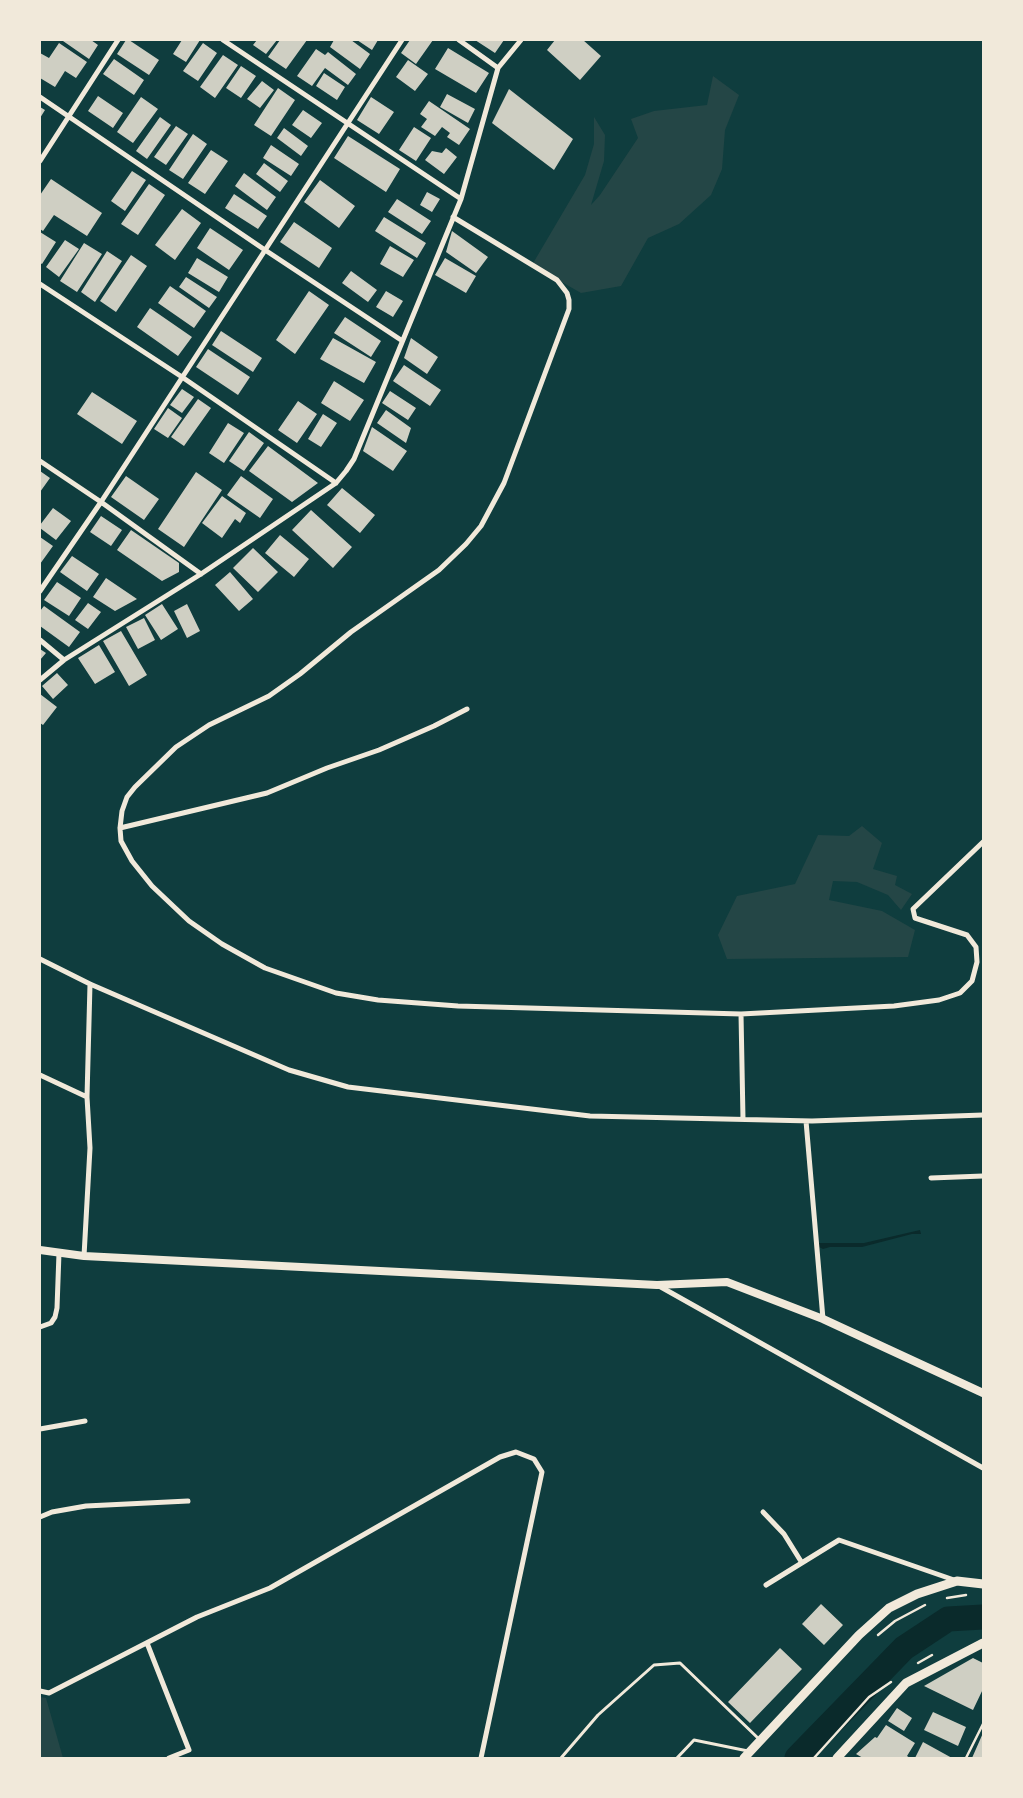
<!DOCTYPE html>
<style>
body{margin:0}
#map{position:relative;width:1023px;height:1798px;overflow:hidden;background:#0f3d3e;font-family:"PT Serif",serif}
canvas{display:block}
.frame{position:absolute;inset:0;border:41px solid #f1e9da;pointer-events:none}
</style>
<div id="map">
<canvas width="1023" height="1798"></canvas>
<div class="frame"></div>
</div>
<script>
const context = document.querySelector('canvas').getContext('2d');
context.lineJoin = 'round';
function fillPath(path, color) { context.fillStyle = color; context.fill(path, 'evenodd'); }
const toPath = rows => new Path2D(rows.map(r => 'M' + r).join(''));
function trace(path, color, width, dash) { context.strokeStyle = color; context.lineWidth = width; context.lineCap = dash ? 'butt' : 'round'; context.setLineDash(dash || []); context.stroke(path); }
fillPath(toPath([
 [713,76,739,95,725,130,722,169,711,195,679,224,648,238,621,286,581,293,532,265,585,175,594,144,594,117,605,135,604,161,591,205,600,195,638,138,631,119,654,111,707,105],
 [862,826,882,843,873,869,897,876,895,885,912,894,901,910,888,895,857,882,833,881,829,900,882,911,915,930,908,957,727,959,718,935,737,896,795,884,818,835,849,836],
 [40,1697,46,1698,63,1758,40,1758]
]), '#244646');
fillPath(toPath([
 [920,1230,921,1234,912,1234,862,1247,830,1247,823,1249,819,1247,818,1243,864,1243]
]), '#0a2a2b');
trace(toPath([
 [797,1758,904,1648,948,1619,983,1617]
]), '#0a2a2b', 25);
fillPath(toPath([
 [64,40,91,40,98,45,89,59,63,41],
 [126,40,129,40,159,60,149,75,117,54],
 [182,40,200,40,186,62,173,54],
 [257,40,277,40,266,54,253,45],
 [280,40,307,40,286,69,268,57],
 [334,40,351,40,370,54,360,69,330,47],
 [357,40,378,40,372,50],
 [410,40,433,40,416,64,401,53],
 [475,40,504,40,495,53],
 [555,40,583,40,601,56,580,80,547,50],
 [59,43,87,62,76,78,65,71,55,87,40,78,40,53,49,58],
 [203,43,217,53,198,81,183,71],
 [448,48,489,73,476,93,435,69],
 [316,49,325,55,328,52,356,74,348,85,325,68,312,86,297,76],
 [223,55,238,65,215,98,200,87],
 [114,59,144,80,134,95,103,74],
 [408,60,428,74,415,91,396,77],
 [241,66,256,76,241,98,226,88],
 [324,73,345,87,337,100,316,86],
 [262,81,274,90,260,108,247,99],
 [278,88,295,100,271,136,254,125],
 [509,89,573,139,554,170,492,123],
 [447,94,475,109,468,123,440,107],
 [98,96,123,113,113,128,88,111],
 [141,97,158,109,133,143,117,132],
 [371,97,394,112,379,134,357,120],
 [429,101,470,129,459,145,447,137,450,133,442,127,435,136,421,127,427,119,420,114],
 [40,107,45,110,40,118],
 [303,110,322,123,311,138,292,125],
 [160,117,171,125,147,159,136,151],
 [176,126,188,134,166,165,154,157],
 [414,127,431,138,416,161,399,150],
 [284,128,308,146,301,156,277,138],
 [193,134,207,144,183,179,169,170],
 [348,136,400,169,386,192,334,158],
 [271,145,299,164,291,176,263,158],
 [446,148,457,157,444,174,425,160,432,151,442,153],
 [211,150,228,161,205,194,188,183],
 [264,163,288,181,280,192,256,174],
 [132,171,146,180,125,211,111,201],
 [244,173,276,197,267,210,235,186],
 [51,179,102,213,87,236,54,215,43,231,40,229,40,195],
 [320,180,355,206,339,228,304,202],
 [149,184,165,195,138,235,121,224],
 [427,192,440,199,432,212,420,205],
 [234,194,267,216,258,229,225,208],
 [397,199,431,221,422,234,388,212],
 [182,209,201,223,175,260,155,245],
 [384,217,426,243,417,258,375,231],
 [294,222,332,248,319,268,280,242],
 [210,228,243,250,229,270,197,248],
 [452,231,488,257,476,273,446,252],
 [40,232,56,242,42,264,40,263],
 [65,240,79,249,59,277,46,267],
 [84,243,102,254,77,292,60,281],
 [390,246,414,260,403,277,380,264],
 [107,251,122,261,95,302,81,292],
 [131,255,147,266,116,312,100,301],
 [197,258,228,277,219,292,188,273],
 [445,258,476,276,466,293,435,275],
 [351,271,377,290,368,302,342,283],
 [186,277,217,297,209,308,179,287],
 [170,286,206,311,194,328,158,303],
 [309,291,329,305,295,354,276,340],
 [386,291,403,301,393,317,376,307],
 [150,308,192,337,178,356,137,327],
 [345,317,381,341,371,357,334,333],
 [221,331,262,358,253,372,212,345],
 [333,338,376,362,364,383,320,359],
 [411,338,438,357,427,374,404,358],
 [208,349,250,377,238,395,196,367],
 [404,365,441,390,430,406,393,381],
 [334,381,364,400,350,421,321,403],
 [182,389,194,397,182,413,170,405],
 [390,391,416,408,408,420,382,403],
 [92,392,137,421,122,444,77,414],
 [198,399,211,408,184,446,171,437],
 [298,401,317,414,297,443,278,430],
 [168,408,182,418,168,438,154,429],
 [386,410,411,428,406,443,377,423],
 [323,414,337,423,321,447,308,439],
 [228,423,244,433,224,463,209,453],
 [372,427,407,451,393,471,363,451],
 [249,432,264,443,244,471,229,461],
 [268,446,318,483,292,502,249,471],
 [40,471,50,478,40,492],
 [196,472,222,490,184,547,158,529],
 [126,476,159,499,144,520,111,497],
 [241,476,273,499,260,518,227,495],
 [342,488,375,515,360,533,327,505],
 [222,496,246,513,240,523,235,519,222,538,202,523],
 [53,508,71,521,56,540,40,528,40,525],
 [311,510,352,547,333,568,292,530],
 [101,516,122,530,111,546,90,532],
 [131,530,179,563,179,572,162,581,117,550],
 [280,535,309,559,294,577,265,553],
 [40,537,53,546,40,564],
 [253,548,278,572,258,592,233,568],
 [72,556,99,574,87,591,60,572],
 [230,572,253,599,239,611,215,585],
 [106,578,137,599,115,611,93,597],
 [57,582,81,598,69,616,44,600],
 [88,603,101,612,88,629,75,620],
 [162,604,178,629,161,640,145,615],
 [187,604,200,631,187,638,174,611],
 [44,606,80,632,69,647,40,626,40,611],
 [144,618,155,640,138,649,126,627],
 [121,631,147,675,129,686,103,641],
 [99,645,115,672,95,684,78,658],
 [40,649,46,653,40,660],
 [57,673,68,685,53,699,42,686],
 [40,694,57,707,43,725,40,723],
 [821,1604,843,1625,824,1645,802,1624],
 [780,1648,802,1669,750,1723,728,1702],
 [973,1658,983,1663,983,1689,973,1710,924,1686],
 [897,1708,912,1718,904,1731,888,1721],
 [933,1712,966,1727,958,1746,924,1730],
 [886,1725,915,1743,907,1756,910,1758,863,1758,856,1754,875,1737,877,1738],
 [983,1733,983,1758,972,1758],
 [923,1742,952,1758,915,1758]
]), '#cfcfc3');
trace(toPath([
 [947,1598,966,1595],
 [878,1635,895,1621,925,1605],
 [918,1663,932,1655],
 [814,1758,869,1697,891,1682],
 [966,1758,983,1724]
]), '#f1e9da', 2.5);
trace(toPath([
 [561,1758,598,1715,654,1665,680,1663,760,1740],
 [677,1758,694,1740,748,1751]
]), '#f1e9da', 3);
trace(toPath([
 [223,40,461,199],
 [459,40,498,68],
 [40,97,265,250,401,340],
 [40,161,118,40],
 [453,217,557,280,567,293,569,300,569,309,504,483,481,526,466,544,439,570,351,632,300,674,269,696,209,725,176,747,135,787,127,797,122,811,120,828,121,841,132,861,152,886,189,921,222,944,265,968,336,993,378,1000,458,1006,741,1014,894,1006,939,1000,960,993,972,981,977,962,976,947,967,935,915,918,913,909,983,842],
 [40,284,182,377,336,483],
 [40,461,101,502,201,574],
 [40,591,101,502,402,40],
 [40,640,64,660],
 [40,680,64,660,201,574,336,483,346,471,354,459,461,199,498,68,521,40],
 [120,828,267,793,327,768,379,750,434,726,467,709],
 [40,959,90,984,289,1070,348,1087,590,1116,812,1121,983,1115],
 [741,1014,743,1119],
 [40,1075,87,1097],
 [806,1121,823,1319],
 [931,1178,983,1176],
 [84,1256,90,1148,87,1097,90,984],
 [659,1286,983,1468],
 [40,1327,51,1323,55,1317,57,1308,59,1253],
 [40,1429,85,1421],
 [763,1512,784,1534,802,1563],
 [40,1517,52,1512,86,1506,188,1501],
 [766,1585,839,1540,957,1581],
 [147,1643,189,1750,169,1758],
 [40,1691,49,1693,197,1617,270,1588,500,1457,516,1452,534,1459,542,1472,481,1758]
]), '#f1e9da', 5);
trace(toPath([
 [40,1250,84,1256,657,1285,727,1282,823,1319,983,1393]
]), '#f1e9da', 8);
trace(toPath([
 [744,1758,859,1635,889,1608,917,1594,957,1581,983,1584],
 [837,1758,906,1683,983,1643]
]), '#f1e9da', 9);
</script>
